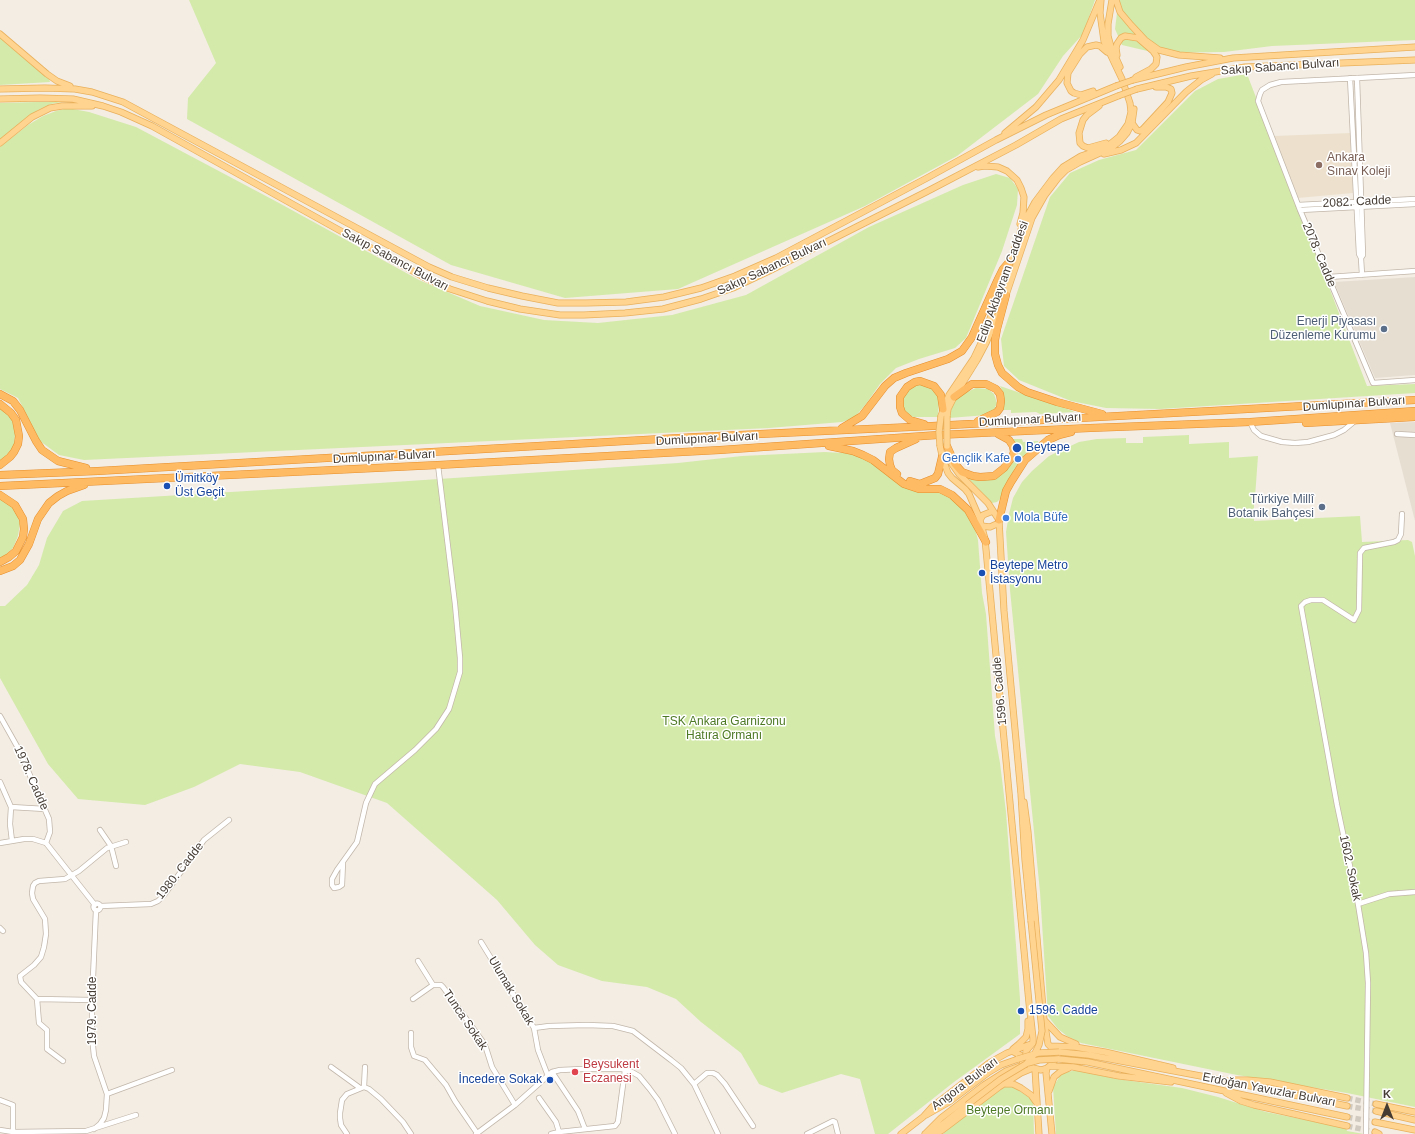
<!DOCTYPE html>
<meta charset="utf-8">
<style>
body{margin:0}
#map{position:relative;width:1415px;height:1134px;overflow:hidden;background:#f3ede4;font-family:Helvetica,sans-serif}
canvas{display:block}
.north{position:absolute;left:1367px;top:1086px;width:40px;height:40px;-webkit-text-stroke:3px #fff;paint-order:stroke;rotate:0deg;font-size:11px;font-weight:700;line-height:16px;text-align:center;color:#453c34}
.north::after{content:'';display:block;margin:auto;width:14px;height:18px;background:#453c34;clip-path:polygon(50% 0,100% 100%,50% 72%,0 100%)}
</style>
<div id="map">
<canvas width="1415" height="1134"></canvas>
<div class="north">K</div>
</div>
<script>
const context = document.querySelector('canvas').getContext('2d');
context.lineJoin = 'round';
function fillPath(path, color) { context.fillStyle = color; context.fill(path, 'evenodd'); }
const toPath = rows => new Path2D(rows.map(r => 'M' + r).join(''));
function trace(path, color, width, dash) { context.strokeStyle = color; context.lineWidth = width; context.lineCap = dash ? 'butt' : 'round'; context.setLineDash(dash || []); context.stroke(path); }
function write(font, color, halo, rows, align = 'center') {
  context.font = font + ' Helvetica,sans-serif'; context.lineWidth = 3; context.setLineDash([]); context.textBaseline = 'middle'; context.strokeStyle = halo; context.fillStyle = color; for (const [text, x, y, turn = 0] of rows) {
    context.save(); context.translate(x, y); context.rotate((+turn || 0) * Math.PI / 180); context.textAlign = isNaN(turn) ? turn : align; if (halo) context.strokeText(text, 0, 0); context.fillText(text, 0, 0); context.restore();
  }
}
fillPath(toPath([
 [1415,277,1415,375,1375,378,1334,282],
 [1415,422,1415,521,1390,423]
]), '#e7ded2');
fillPath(toPath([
 [1350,133,1353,193,1298,198,1274,136]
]), '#ede1cd');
fillPath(toPath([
 [189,0,1095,0,1083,34,1063,56,1038,94,957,156,865,206,678,289,565,298,451,265,187,119,188,98,216,63],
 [1120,0,1415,0,1415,40,1272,46,1224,52,1156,53,1122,45,1115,29,1118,5],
 [0,37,49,79,50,82,0,85],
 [1247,74,1367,386,1415,384,1415,393,1160,409,1106,408,1071,401,1019,380,1004,366,1001,339,1050,197,1070,173,1099,160,1136,150,1195,91,1218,79],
 [36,102,62,102,51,104,38,110,0,140,0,103],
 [64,109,73,109,89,112,136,127,279,203,419,280,480,306,544,320,598,323,672,315,746,295,869,227,963,185,996,174,1010,178,1018,189,1017,205,1002,251,966,338,955,348,919,359,896,368,880,384,866,404,854,418,842,422,769,428,84,460,59,455,40,441,18,398,0,389,0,147,28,125,43,116,56,111],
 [922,384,928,385,936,392,939,399,938,417,914,417,909,416,903,409,903,396,906,391,917,385],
 [1000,386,1073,411,1074,412,1040,414,1036,412,1011,413,1011,410,1002,410,1004,399,1003,392],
 [976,388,988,389,994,394,997,403,994,410,987,415,949,418,953,403,958,397,965,393],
 [0,407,12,419,15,433,14,447,4,458,0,461],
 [1189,435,1189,444,1229,442,1229,458,1258,456,1255,497,1254,497,1254,521,1360,516,1362,542,1408,540,1412,542,1415,556,1415,1107,1347,1093,1237,1075,1081,1043,1067,1036,1058,1029,1048,1016,1040,892,1010,590,1006,532,1009,514,1013,498,1022,482,1032,471,1049,456,1079,442,1097,439,1126,438,1126,443,1143,443,1143,437],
 [1010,439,1022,439,1023,442,1038,441,1038,443,1026,454,1015,468,1000,499,997,502,992,503,967,477,992,478,1014,455],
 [825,452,861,454,899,482,948,495,967,511,975,529,978,540,982,593,986,614,995,736,1000,763,1006,812,1020,999,1020,1034,954,1082,888,1134,875,1134,860,1079,841,1074,782,1093,759,1084,741,1053,701,1022,676,999,647,987,602,981,558,965,535,945,497,900,387,803,300,772,240,764,194,787,145,805,78,799,48,764,0,678,0,606,5,606,27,585,39,565,47,538,63,511,82,501,379,483,678,463,742,456],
 [0,499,8,503,16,510,20,524,18,536,13,548,3,557,0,558],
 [1076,1070,1117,1079,1182,1088,1218,1097,1266,1112,1346,1128,1347,1131,1364,1134,1056,1134,1053,1087,1060,1076,1064,1073],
 [1012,1086,1027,1096,1033,1101,1034,1134,943,1134,966,1114,994,1094,1005,1087]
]), '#d4eaaa');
trace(toPath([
 [1347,1098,1376,1104],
 [1347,1106,1376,1111],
 [1347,1117,1375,1122],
 [1347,1126,1375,1132]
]), '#d0cac1', 5.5, [5.5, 3]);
const minor = toPath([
 [1415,75,1281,82,1270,85,1262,90,1260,94,1258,101,1300,210,1373,383,1415,380],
 [1350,78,1359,254,1361,258],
 [1357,78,1363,255,1361,258,1362,275],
 [1298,205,1415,199],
 [1300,210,1415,204],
 [1329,277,1415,271],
 [1250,422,1254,430,1261,436,1282,442,1295,443,1308,442,1334,435,1344,430,1356,420],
 [1397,434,1415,435],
 [0,716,18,748,49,819,50,832,46,843],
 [0,782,11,807,10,824,12,841],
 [11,807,45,809],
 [100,830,111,846,116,866],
 [0,843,24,839,33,839,46,843,95,905],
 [343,862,342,885,339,887,334,888,332,885,332,879,337,870,357,842,366,803,375,784,415,750,436,729,449,709,460,672,460,658,455,604,438,465],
 '93.5 907a3.5 3.5 0 1 1 7 0a3.5 3.5 0 1 1-7 0Z',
 [1358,904,1389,894,1415,892],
 [101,906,151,904,158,901,164,895,204,840,229,820],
 [0,928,3,931],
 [481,942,534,1028,538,1050,548,1076],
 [418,961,433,985],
 [37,999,39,1023,47,1030,47,1049,63,1061],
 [413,999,433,985,441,985,443,987,483,1042,486,1048,492,1067,515,1105],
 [92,1000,37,999,21,982,20,976,34,965,41,957,44,947,46,934,45,919,33,899,32,893,33,886,35,883,39,881,65,879,79,871,107,848,126,842],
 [534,1028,549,1026,587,1025,613,1026,633,1031,671,1060,681,1068,694,1084,718,1134],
 [411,1033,411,1047,414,1056,425,1060,446,1085,455,1101,477,1133],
 [331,1067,360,1088],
 [552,1072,578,1111,585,1129],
 [694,1084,707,1073,713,1073,717,1075,725,1084,753,1126],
 [364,1087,369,1089,381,1099,403,1122,411,1134],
 [107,1094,172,1070],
 [539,1098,556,1122,559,1132],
 [0,1100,13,1105,13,1132],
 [94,1129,100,1124,104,1118,106,1110,107,1094,94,1056,92,1036,92,1000,96,910],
 [0,1130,13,1132,86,1131,136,1115],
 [347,1134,341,1125,340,1118,340,1113,342,1100,347,1094,364,1087,365,1067],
 [476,1134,515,1105,552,1072,560,1070,583,1069,622,1069,632,1072,639,1076,649,1088,658,1100,675,1134],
 [551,1134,559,1132,615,1126,618,1122,625,1070],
 [807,1134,833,1121,835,1122,838,1134],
 [1366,1134,1368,983,1366,953,1358,904,1337,805,1301,606,1305,602,1311,600,1323,600,1354,620,1359,610,1360,553,1364,548,1394,542,1398,540,1401,534,1402,514]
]);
const major = toPath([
 [1112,0,1108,24,1108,36,1111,47,1120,67],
 [1116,0,1120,12,1131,25,1145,40,1159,50,1179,55,1220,58],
 [0,34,47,74,57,81,70,86],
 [1117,55,1116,48,1117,44,1121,38,1125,36,1138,38,1153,51,1157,57,1156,64,1151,69,1136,77],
 [1133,80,1186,67,1233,58,1415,47],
 [0,89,45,88,75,89,92,92,123,102,429,267,452,277,488,288,522,296,558,303,586,303,626,302,664,297,701,288,735,276,776,258,927,178,996,140,1046,115,1116,86],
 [1137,89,1191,76,1245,67,1415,60],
 [1093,91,1081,95,1074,93,1071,91,1067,83,1068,73,1080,54,1087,47,1096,45,1100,46,1107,52],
 [0,99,40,98,73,99,103,106,121,112,152,126,427,279,450,289,487,301,520,309,560,315,584,315,625,313,663,309,701,299,733,288,769,271,926,192,1016,145,1061,119,1118,96],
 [1099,106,1087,115,1083,120,1079,133,1080,143,1083,146,1088,148,1106,143],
 [1132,123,1137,130,1140,131,1143,129,1168,102,1172,93,1171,89,1166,87,1156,87],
 [1005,133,1036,107,1059,80,1083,40,1099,2],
 [0,143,32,117,50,108,62,106,92,106],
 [1104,154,1121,150,1136,143,1186,92,1201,80,1212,74],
 [978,167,985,166,998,167,1007,171,1017,180,1021,188,1024,197,1023,213,1020,224],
 [1005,298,1032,218,1045,195,1058,178,1066,170,1080,162,1111,148,1120,141,1127,133,1132,123,1134,109],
 [941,416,949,395,974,358,983,339,1023,224,1035,202,1053,178,1063,167,1081,156,1099,150,1109,145,1119,137,1128,124,1131,112,1130,103,1122,79,1104,41,1100,13,1101,0],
 [947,416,948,409,954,397,977,360,986,343,998,315],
 [940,446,943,460,948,473,952,478,965,489,969,494,979,517,985,539,1029,1003,1033,1038,1033,1043,1026,1051,1026,1059,1030,1066,1033,1068,1041,1070,1047,1068],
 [952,464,959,474,988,503,999,520,1004,611,1021,794,1025,860,1031,921],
 [980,520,983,515,993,511],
 [982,526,990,527,999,523],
 [1024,802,1028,832,1044,1020,1048,1044,1052,1048,1055,1055,1053,1063,1047,1068,1046,1073,1052,1134],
 [1045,1021,1060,1037,1076,1044],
 [1051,1046,1075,1047,1105,1052,1173,1068],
 [1013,1049,1019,1044,1026,1037,1028,1029,1028,1021],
 [1012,1051,1020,1055,1023,1063,1023,1070],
 [1059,1052,1089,1055,1222,1080,1347,1106],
 [1058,1059,1088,1062,1347,1117],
 [1050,1066,1073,1067,1119,1076,1171,1082],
 [1035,1069,1039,1134],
 [1233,1080,1247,1080,1270,1082,1347,1098],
 [1006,1084,1013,1084,1021,1088,1031,1095,1036,1102],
 [1049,1091,1054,1077,1060,1072,1069,1068],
 [1226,1093,1241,1101,1254,1105,1347,1126],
 [1376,1104,1415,1112],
 [1376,1111,1415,1120],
 [926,1115,949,1102,989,1072,1001,1065,1018,1059],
 [1375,1122,1415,1130],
 [929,1132,937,1129,967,1105],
 [1375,1132,1379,1134],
 [901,1134,923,1117,932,1107,989,1063,1007,1053,1031,1044],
 [925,1134,936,1133,941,1131,999,1087,1021,1073,1033,1068],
 [925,1134,941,1118,984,1085,1006,1071,1020,1066]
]);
const highway = toPath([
 [1006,295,997,329,995,340,995,354,998,365,1002,373,1018,387,1027,392,1057,402,1102,414],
 [0,394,13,401,20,410,36,441,42,450,58,461,86,468],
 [954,397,972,384,986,384,996,389,1000,394,1001,401,1000,408,997,412,978,421],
 [0,404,11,413,16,420,19,436,18,444,14,452,10,457,0,465],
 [1306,423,1415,417],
 [924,424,910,420,902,413,900,407,900,397,907,387,915,382,920,381,934,386,941,395,943,409],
 [842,428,862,416,885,386,894,378,906,373,948,359,962,351,972,337,998,279,1003,269,1009,262],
 [829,446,853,451,863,455,873,460,904,484,919,489,940,489,952,495,968,510,986,542],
 [947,446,955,464,962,472,973,476,980,477,994,476,1004,468,1012,457,1014,452,1013,446,1009,440,998,434],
 [897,474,892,470,890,465,889,459,890,452,896,448,916,439],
 [0,475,98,471,696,437,932,426,1415,400],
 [910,481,920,484,935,478,938,474,942,457],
 [0,486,438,465,720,450,938,435,1090,428,1250,422,1415,411],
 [0,495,15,505,23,519,24,529,23,537,16,551,9,557,0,562],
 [999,520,1006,491,1011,482,1025,460,1048,440,1059,435,1071,432],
 [0,571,13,566,20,560,29,544,38,519,49,503,58,496,67,491,84,485]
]);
trace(minor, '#c2b6a9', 6);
trace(major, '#e9b05b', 7);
trace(highway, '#e58e2c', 8);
trace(minor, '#fff', 4.5);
trace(major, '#ffd491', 5.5);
trace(highway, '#ffbb63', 7);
const majorBridge = toPath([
 [1116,86,1133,80],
 [1118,96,1137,89],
 [947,416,947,446],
 [940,446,939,432,941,416],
 [1018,1059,1038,1053,1059,1052],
 [1028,1063,1039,1060,1058,1059],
 [967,1105,1001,1079,1026,1064,1034,1055,1039,1045,1042,1031,1031,921]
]);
trace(majorBridge, '#e9b05b', 7, []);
trace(majorBridge, '#ffd491', 5.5);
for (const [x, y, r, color] of [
 [1319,165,4,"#8d6e63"],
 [1384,329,4,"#5c6f8a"],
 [1017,448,5,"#1a4fb4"],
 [1018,459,4,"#3f7fe0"],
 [167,486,4,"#1a4fb4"],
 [1322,507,4,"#5c6f8a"],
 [1006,518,4,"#3f7fe0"],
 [982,573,4,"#1a4fb4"],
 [1021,1011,4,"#1a4fb4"],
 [575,1072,4,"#e0444e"],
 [550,1080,4,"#1a4fb4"]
]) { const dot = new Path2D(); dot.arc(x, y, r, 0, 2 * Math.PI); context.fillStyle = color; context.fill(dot); trace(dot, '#fff', 1.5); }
write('12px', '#453c34', '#fff', [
 ["Sakıp Sabancı Bulvarı",1280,67,-4],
 ["2082. Cadde",1357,202,-3],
 ["2078. Cadde",1319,255,67],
 ["Sakıp Sabancı Bulvarı",395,260,28],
 ["Sakıp Sabancı Bulvarı",772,267,-25],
 ["Edip Akbayram Caddesi",1003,282,-70],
 ["Dumlupınar Bulvarı",1354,404,-4],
 ["Dumlupınar Bulvarı",1030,420,-3],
 ["Dumlupınar Bulvarı",707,439,-3],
 ["Dumlupınar Bulvarı",384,457,-3],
 ["1596. Cadde",1000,691,-95],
 ["1978. Cadde",31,778,66],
 ["1602. Sokak",1350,868,78],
 ["1980. Cadde",180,871,-52],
 ["Ulumak Sokak",511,991,59],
 ["1979. Cadde",93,1011,-90],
 ["Tunca Sokak",465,1020,56],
 ["Angora Bulvarı",965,1084,-37],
 ["Erdoğan Yavuzlar Bulvarı",1269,1090,11]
]);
write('12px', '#785e54', '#fff', [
 ["Ankara",1327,158],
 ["Sınav Koleji",1327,172]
], 'left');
write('12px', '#4e5e75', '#fff', [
 ["Enerji Piyasası",1376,322],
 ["Düzenleme Kurumu",1376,336],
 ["Türkiye Millî",1314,500],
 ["Botanik Bahçesi",1314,514]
], 'right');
write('12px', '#164399', '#fff', [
 ["Beytepe",1026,448],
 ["Ümitköy",175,479],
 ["Üst Geçit",175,493],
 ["Beytepe Metro",990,566],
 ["İstasyonu",990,580],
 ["1596. Cadde",1029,1011],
 ["İncedere Sokak",542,1080,"right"]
], 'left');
write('12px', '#366cbe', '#fff', [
 ["Gençlik Kafe",1010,459],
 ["Mola Büfe",1014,518,"left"]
], 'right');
write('12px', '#4d7924', '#fff', [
 ["TSK Ankara Garnizonu",724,722],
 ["Hatıra Ormanı",724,736],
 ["Beytepe Ormanı",1010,1111]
]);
write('12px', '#be3a42', '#fff', [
 ["Beysukent",583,1065],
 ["Eczanesi",583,1079]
], 'left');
</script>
